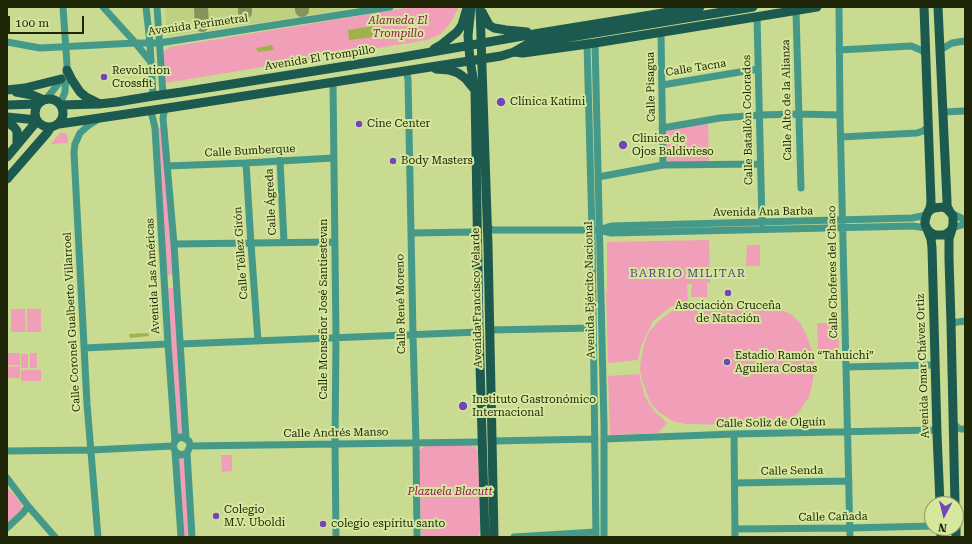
<!DOCTYPE html>
<meta charset="utf-8">
<style>
body{margin:0}
#map{position:relative;width:972px;height:544px;overflow:hidden;background:#c9da91;font-family:"Roboto Serif",serif}
canvas{display:block}
.frame{position:absolute;inset:0;border:8px solid #1f2507;pointer-events:none}
.north{position:absolute;left:924px;top:496px;width:40px;height:40px;box-sizing:border-box;background:#d6e79e;border:1px solid #8d9962;border-radius:50%;rotate:187deg;font-size:11px;font-weight:700;line-height:16px;text-align:center;color:#1f2507}
.north::after{content:'';display:block;margin:auto;width:14px;height:18px;background:#7544bb;clip-path:polygon(50% 0,100% 100%,50% 72%,0 100%)}
.scale{position:absolute;left:8px;top:16px;width:76px;height:18px;box-sizing:border-box;border:2px solid #1f2507;border-top:0;padding-left:5px;font-size:12px;line-height:14px;white-space:nowrap;color:#1f2507;-webkit-text-stroke:3px #d6e79e;paint-order:stroke}
</style>
<div id="map">
<canvas width="972" height="544"></canvas>
<div class="frame"></div>
<div class="north">N</div>
<div class="scale">100 m</div>
</div>
<script>
const context = document.querySelector('canvas').getContext('2d');
context.lineJoin = 'round';
function fillPath(path, color) { context.fillStyle = color; context.fill(path, 'evenodd'); }
const toPath = rows => new Path2D(rows.map(r => 'M' + r).join(''));
function trace(path, color, width, dash) { context.strokeStyle = color; context.lineWidth = width; context.lineCap = dash ? 'butt' : 'round'; context.setLineDash(dash || []); context.stroke(path); }
function write(font, color, halo, rows, align = 'center') {
  context.font = font + ' "Roboto Serif",serif'; context.lineWidth = 4; context.setLineDash([]); context.textBaseline = 'middle'; context.strokeStyle = halo; context.fillStyle = color; for (const [text, x, y, turn = 0] of rows) {
    context.save(); context.translate(x, y); context.rotate((+turn || 0) * Math.PI / 180); context.textAlign = isNaN(turn) ? turn : align; if (halo) context.strokeText(text, 0, 0); context.fillText(text, 0, 0); context.restore();
  }
}
fillPath(toPath([
 [165,7,357,7,299,17,167,36]
]), '#bfd181');
fillPath(toPath([
 [412,7,459,7,449,25,439,35,427,40,165,83,163,55,165,50,170,47],
 [708,122,709,161,672,162,668,161,666,157,666,132,667,129],
 [156,128,163,128,173,274,165,276],
 [60,133,67,133,68,143,51,144],
 [709,240,710,283,707,283,707,297,691,297,692,284,687,284,688,301,670,307,653,321,641,346,638,360,608,363,606,290,607,290,607,242],
 [747,245,760,245,760,266,746,266],
 [166,288,175,288,185,437,176,437],
 [691,305,743,305,773,306,782,310,792,315,800,323,806,334,814,356,814,374,812,385,809,397,801,409,794,418,782,422,773,424,750,425,686,424,673,421,660,413,652,405,649,399,642,380,640,370,641,360,644,344,649,332,660,320,672,311],
 [11,309,25,309,26,332,11,332],
 [27,309,41,309,41,332,27,332],
 [817,323,838,323,839,350,818,351],
 [7,353,20,353,20,365,7,365],
 [30,353,37,353,37,368,30,368],
 [21,354,28,354,28,368,21,368],
 [20,366,20,378,7,378,7,367],
 [21,370,41,370,41,381,21,381],
 [639,374,641,382,645,397,654,411,667,423,658,433,610,435,608,376],
 [425,446,470,446,475,447,478,451,480,532,478,537,422,537,421,534,419,451],
 [221,455,232,455,232,471,222,472],
 [185,456,191,537,182,537,177,457],
 [7,487,22,504,21,511,7,524]
]), '#f19fb9');
fillPath(toPath([
 [373,26,375,37,349,40,348,30],
 [272,45,274,50,258,52,256,48],
 [148,333,149,336,130,338,129,334]
]), '#9fb34d');
trace(toPath([
 [201,7,202,25],
 [245,7,245,12],
 [302,7,302,10]
]), '#86945b', 14);
trace(toPath([
 [103,7,132,39,151,62],
 [146,7,150,43,153,96],
 [157,7,163,95],
 [839,7,840,115,850,537],
 [796,11,801,188],
 [757,17,762,223],
 [661,33,663,165],
 [7,42,40,48,135,43,159,43,390,7],
 [595,43,604,426,604,537],
 [587,44,592,230,596,537],
 [839,50,911,46,921,50,926,54],
 [940,50,952,43,965,41],
 [406,71,408,79,413,335,416,443,417,537],
 [333,82,336,337,335,444,336,537],
 [662,85,758,69],
 [46,99,63,78],
 [60,104,65,92,66,74,67,65,63,7],
 [165,108,163,118,174,244,186,439],
 [150,110,153,119,155,128,168,344,175,441],
 [943,112,965,111],
 [97,120,89,125,80,133,75,144,74,152,87,404,98,537],
 [662,128,720,118,759,115,798,114,840,115],
 [841,137,917,133,923,131,928,127],
 [280,160,284,242],
 [246,163,251,244,258,341],
 [167,166,246,163,333,158],
 [598,177,663,165,760,164],
 [951,213,965,220],
 [488,228,494,230,599,230,611,226,912,218,927,215],
 [952,228,965,224],
 [600,230,611,233,913,226,926,228],
 [411,233,472,232,477,233],
 [174,244,334,242],
 [951,323,965,321],
 [490,330,593,328],
 [180,344,479,332],
 [84,348,168,344],
 [846,367,935,365],
 [953,423,958,428,961,429,965,429],
 [734,434,735,537],
 [604,439,734,434,933,430,937,432],
 [492,441,595,439],
 [190,446,482,442],
 [7,451,91,450,173,446],
 [175,451,177,453,181,455,187,453,190,446,189,441,184,438,180,437,175,441,173,446,175,451,181,537],
 [187,453,192,537],
 [7,478,28,506,55,537],
 [735,483,849,481],
 [7,528,23,513,28,506],
 [735,529,850,528,932,526],
 [514,537,596,532]
]), '#459989', 7);
trace(toPath([
 [471,7,468,36,470,60,475,90,479,330,485,537],
 [480,7,488,246,494,537],
 [924,7,931,202,930,208,928,212],
 [938,7,947,201,947,206,950,212],
 [482,12,489,25,494,28,506,30,527,32],
 [434,49,441,45,457,32,462,25,467,8],
 [514,52,523,53,595,43,817,7],
 [436,69,449,70,458,73,465,78,474,89],
 [67,70,72,80,80,92,86,97,98,103],
 [7,90,25,88,61,79],
 [16,92,32,95,44,100],
 '35 113a14 14 0 1 1 28 0a14 14 0 1 1-28 0Z',
 [7,105,38,104],
 [61,105,99,104,117,102,153,96,182,92,403,57,540,33,700,7],
 [7,117,37,120],
 [7,122,14,127,17,131,17,145],
 [59,124,174,107,501,56,514,52,528,44,753,7],
 [7,157,37,121],
 [7,179,47,133,51,127],
 [927,229,930,232,935,235,944,235,949,232,952,229,953,224,953,216,950,212,947,209,943,207,934,208,930,210,927,214,925,221,925,224,931,239,932,248,937,434,940,504],
 [952,229,949,239,949,259,951,323,955,504],
 [941,528,941,537],
 [956,528,956,537]
]), '#1c594e', 9);
for (const [x, y, r, color] of [
 [104,77,4,"#7544bb"],
 [501,102,5,"#7544bb"],
 [359,124,4,"#7544bb"],
 [623,145,5,"#7544bb"],
 [393,161,4,"#7544bb"],
 [728,293,4,"#7544bb"],
 [727,362,4,"#7544bb"],
 [463,406,5,"#7544bb"],
 [216,516,4,"#7544bb"],
 [323,524,4,"#7544bb"]
]) { const dot = new Path2D(); dot.arc(x, y, r, 0, 2 * Math.PI); context.fillStyle = color; context.fill(dot); trace(dot, '#d6e79e', 1.5); }
write('italic 11px', '#90164f', '#d6e79e', [
 ["Alameda El",398,21],
 ["Trompillo",398,34],
 ["Plazuela Blacutt",450,492]
]);
write('11px', '#1f2507', '#d6e79e', [
 ["Avenida Perimetral",198,25,-8],
 ["Avenida El Trompillo",320,58,-9],
 ["Calle Tacna",696,68,-9],
 ["Calle Pisagua",651,87,-91],
 ["Calle Alto de la Alianza",787,100,-91],
 ["Calle Batallón Colorados",748,120,-91],
 ["Calle Bumberque",250,151,-3],
 ["Calle Ágreda",271,202,-93],
 ["Avenida Ana Barba",763,212,-1],
 ["Calle Téllez Girón",241,253,-94],
 ["Calle Choferes del Chaco",833,272,-91],
 ["Avenida Las Américas",153,276,-93],
 ["Avenida Ejército Nacional",590,290,-91],
 ["Avenida Francisco Velarde",477,298,-91],
 ["Calle René Moreno",401,304,-91],
 ["Calle Monseñor José Santiestevan",324,309,-90],
 ["Calle Coronel Gualberto Villarroel",72,322,-93],
 ["Avenida Omar Chávez Ortiz",923,366,-92],
 ["Calle Soliz de Olguín",771,423,-1],
 ["Calle Andrés Manso",336,433,-1],
 ["Calle Senda",792,471,-1],
 ["Calle Cañada",833,517,-1]
]);
write('11px', '#1f2507', '#d6e79e', [
 ["Revolution",112,71],
 ["Crossfit",112,84],
 ["Clínica Katimi",510,102],
 ["Cine Center",367,124],
 ["Clinica de",632,139],
 ["Ojos Baldivieso",632,152],
 ["Body Masters",401,161],
 ["Asociación Cruceña",728,306,"center"],
 ["de Natación",728,319,"center"],
 ["Estadio Ramón “Tahuichi”",735,356],
 ["Aguilera Costas",735,369],
 ["Instituto Gastronómico",472,400],
 ["Internacional",472,413],
 ["Colegio",224,510],
 ["M.V. Uboldi",224,523],
 ["colegio espíritu santo",331,524]
], 'left');
context.letterSpacing = '1px';
write('12px', '#5a4481', '#d6e79e', [
 ["BARRIO MILITAR",688,273]
]);
context.letterSpacing = '0px';
</script>
